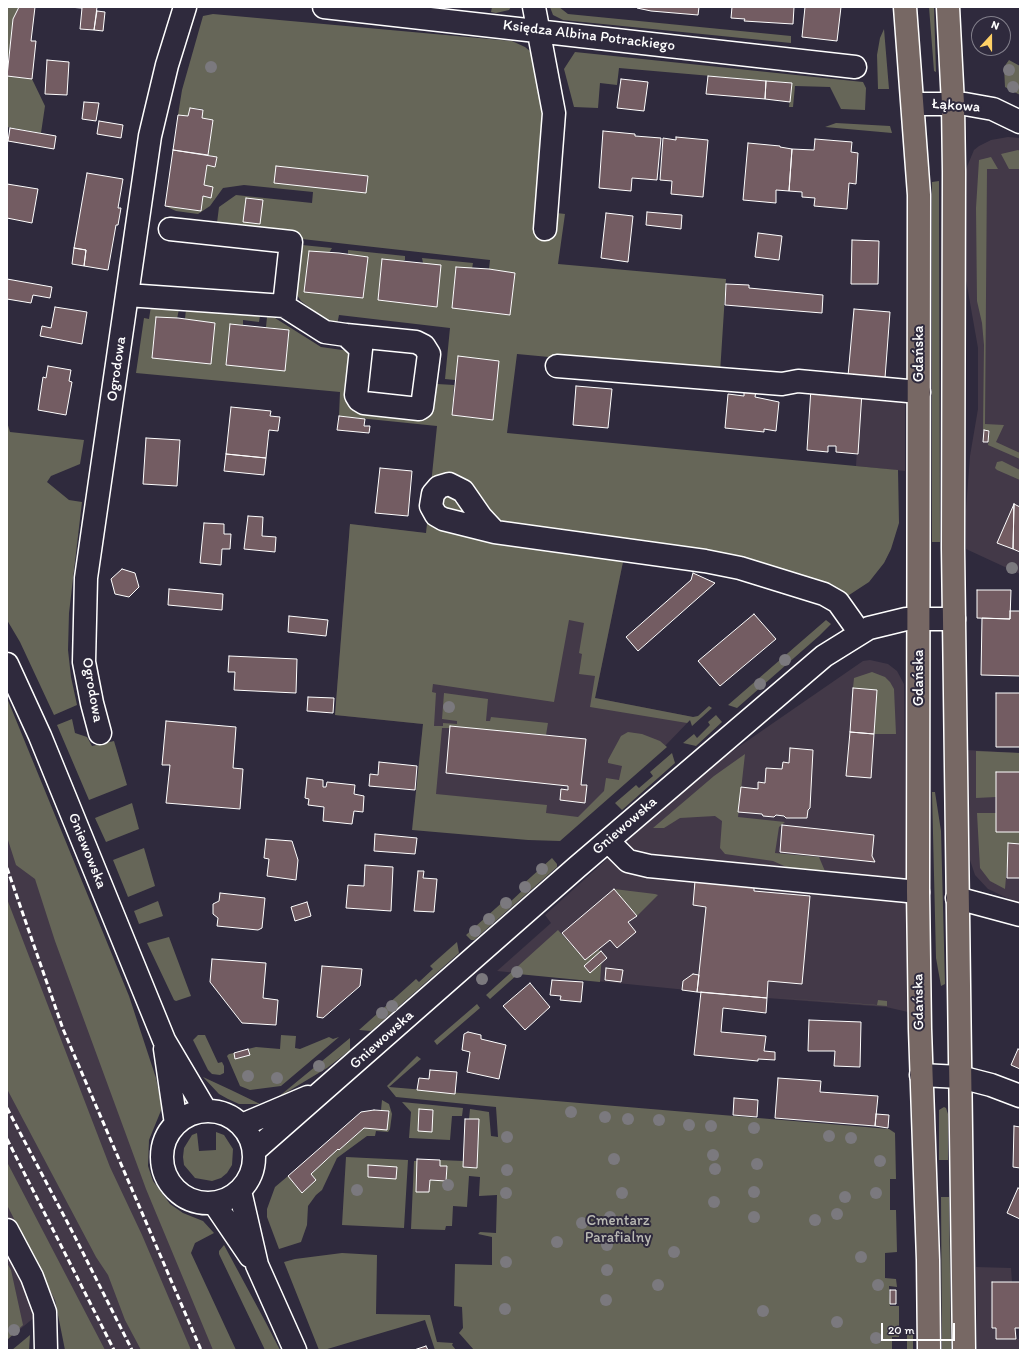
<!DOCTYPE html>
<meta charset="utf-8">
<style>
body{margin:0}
#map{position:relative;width:1027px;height:1357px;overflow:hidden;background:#2f2a3d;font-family:Itim,sans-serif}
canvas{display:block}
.frame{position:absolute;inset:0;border:8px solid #fff;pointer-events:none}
.north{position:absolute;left:971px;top:16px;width:40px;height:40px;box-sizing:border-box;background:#2f2a3d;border:1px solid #827f8b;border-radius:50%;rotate:21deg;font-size:11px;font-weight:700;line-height:16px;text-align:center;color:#fff}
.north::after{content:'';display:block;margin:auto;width:14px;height:18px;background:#ffd166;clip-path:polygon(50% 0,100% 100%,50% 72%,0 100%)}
.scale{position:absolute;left:881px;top:1323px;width:74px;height:18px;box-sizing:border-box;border:2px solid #fff;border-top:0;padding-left:5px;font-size:12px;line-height:14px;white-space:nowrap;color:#fff;-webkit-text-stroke:3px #2f2a3d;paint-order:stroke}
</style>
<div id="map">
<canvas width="1027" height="1357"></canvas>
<div class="frame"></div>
<div class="north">N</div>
<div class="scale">20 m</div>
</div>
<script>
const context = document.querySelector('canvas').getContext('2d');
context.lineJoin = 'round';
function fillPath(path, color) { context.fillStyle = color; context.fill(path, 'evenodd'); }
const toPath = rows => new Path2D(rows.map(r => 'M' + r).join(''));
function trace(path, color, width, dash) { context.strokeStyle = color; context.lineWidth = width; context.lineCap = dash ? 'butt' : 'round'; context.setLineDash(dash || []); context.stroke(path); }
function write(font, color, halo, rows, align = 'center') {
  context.font = font + ' Itim,sans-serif'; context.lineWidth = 4; context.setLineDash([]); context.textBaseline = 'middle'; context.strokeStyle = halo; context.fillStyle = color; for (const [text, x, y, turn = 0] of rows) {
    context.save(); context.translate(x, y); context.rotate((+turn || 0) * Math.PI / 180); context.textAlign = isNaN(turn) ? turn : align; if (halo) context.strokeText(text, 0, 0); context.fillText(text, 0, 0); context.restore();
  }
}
fillPath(toPath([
 [1008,137,1020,138,1020,574,966,549,966,509,970,456,978,409,978,348,966,280,966,169,974,150,979,146,991,140],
 [861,380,905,384,905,471,856,466],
 [350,524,624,557,595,698,693,717,664,747,560,838,413,826,423,724,335,715],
 [870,660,888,664,897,671,904,684,908,1012,886,1007,767,998,497,971,551,923,545,915,708,768,863,661],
 [7,734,137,1151,223,1350,68,1350,59,1297,7,1340],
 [966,750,1020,753,1020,904,988,889,975,875,968,854],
 [976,1267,1011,1268,1016,1339,1020,1339,1020,1350,977,1350]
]), '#433948');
fillPath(toPath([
 [7,7,19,7,13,19,7,71],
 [492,7,511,7,509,10,496,13,491,12],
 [550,7,559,7,568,14,791,36,791,43,563,20,553,15],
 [929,7,934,7,936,72,934,71],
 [213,14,512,41,525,47,531,52,543,103,544,129,537,231,557,232,557,213,565,214,558,264,726,279,720,373,517,354,507,433,898,470,899,523,891,549,884,563,869,582,843,599,747,575,624,557,595,698,693,717,698,716,709,706,712,708,692,726,690,720,687,723,590,707,595,676,579,674,582,654,579,653,584,623,569,620,554,702,433,684,432,692,436,693,434,726,443,726,443,723,457,724,457,721,442,719,444,693,488,699,486,721,490,721,491,717,548,723,546,735,451,726,450,728,442,728,436,794,547,805,546,813,578,817,604,791,606,778,619,780,622,766,608,763,608,760,621,736,628,732,642,734,660,741,667,747,560,841,528,840,412,830,423,724,335,715,350,524,426,533,437,426,339,416,340,392,136,373,144,318,149,319,151,306,179,309,177,319,156,317,152,358,211,364,215,323,185,319,186,309,260,316,259,322,243,320,243,325,230,324,226,365,285,371,289,330,266,327,267,317,275,318,321,347,349,351,345,393,351,409,361,414,422,419,429,415,434,407,437,384,454,385,452,415,493,420,499,361,458,357,456,377,455,380,445,379,450,328,339,315,337,325,331,324,301,301,297,295,302,245,332,248,329,253,309,251,305,292,363,298,368,258,350,255,348,254,348,250,405,256,405,260,403,261,382,259,378,300,437,306,441,266,423,263,422,258,473,263,472,269,456,267,452,308,510,315,515,273,489,269,490,260,302,239,301,236,163,223,164,217,217,223,219,207,236,195,312,203,313,192,244,185,223,188,210,206,198,214,176,211,165,206,201,211,203,196,210,198,204,185,207,165,215,167,217,157,208,155,213,120,202,118,203,109,190,108,188,116,178,115,182,90,203,16],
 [884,29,889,89,878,89,877,55,880,38],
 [575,52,863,82,866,88,865,110,841,109,830,87,795,86,793,107,789,107,792,83,619,68,617,85,600,83,598,108,574,107,564,69],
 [1009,60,1020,66,1020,95,1005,87,1004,67],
 [7,76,32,79,45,106,41,133,7,127],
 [836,123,890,126,892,133,825,127],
 [1018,150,1020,151,1020,169,1009,169,1001,154],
 [991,157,998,169,987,169,985,424,1004,425,996,442,1020,453,1020,459,988,445,990,431,983,430,984,345,982,323,977,301,976,208,979,160],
 [939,181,939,222,940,542,932,542,932,182],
 [7,422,10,432,84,440,80,464,51,476,47,482,69,500,82,502,69,613,68,650,71,677,77,705,54,715,20,642,7,620],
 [1002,461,1020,470,1020,480,997,470,995,468,997,462],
 [826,620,831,624,819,636,737,708,728,705],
 [872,672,885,677,890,682,894,689,896,734,874,734,877,690,853,688,854,678],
 [7,698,129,996,156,1078,162,1108,149,1140,148,1166,153,1181,170,1204,183,1213,203,1221,214,1233,195,1243,191,1253,236,1350,213,1350,146,1189,55,941,35,879,16,865,7,837],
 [716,715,722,722,696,746,683,743,694,734,697,738,710,725,708,722],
 [72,719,75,733,87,737,92,746,114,741,127,785,89,800,57,725],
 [976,751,1020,753,1020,772,996,797,976,798],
 [672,753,675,763,622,810,615,803,636,785,639,788,653,776,650,772],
 [745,754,738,817,785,822,779,827,775,853,819,857,827,876,802,874,773,861,725,854,720,848,722,821,715,816,680,818,664,828,653,828,714,776],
 [932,792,935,792,941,831,945,984,941,986,936,958],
 [132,803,139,829,106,842,95,818],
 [977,813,996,813,1020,832,1020,844,1009,843,1005,889,990,881,980,868],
 [144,848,155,886,128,897,113,860],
 [552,858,557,864,557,867,474,940,471,940,466,935,506,899,509,903,524,889,521,886],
 [614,889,655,894,658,895,637,916],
 [7,899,110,1167,142,1235,191,1350,141,1350,125,1320,108,1275,96,1257,7,1089],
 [158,901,163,916,139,924,134,911],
 [558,930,585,960,598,949,602,954,600,982,518,974,490,999,486,995],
 [169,937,191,996,176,1001,174,1000,147,943],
 [457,942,459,953,371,1031,359,1030,416,979,419,982,433,969,430,966],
 [767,997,877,1005,878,1000,887,1001,887,1006],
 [477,1004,480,1008,437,1045,434,1041],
 [198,1035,205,1035,218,1063,222,1062,224,1066,224,1073,220,1075,212,1074,208,1070,193,1040],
 [281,1035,296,1036,295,1048,300,1049,329,1037,333,1039,339,1037,281,1086,250,1090,240,1086,227,1056,229,1054,234,1053,235,1059,250,1055,248,1049,256,1047,280,1049],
 [350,1038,350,1050,327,1068,277,1098],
 [417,1056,421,1059,389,1087,889,1129,895,1133,896,1179,890,1179,890,1210,896,1210,897,1252,885,1253,885,1278,896,1279,897,1287,889,1286,890,1306,899,1306,899,1337,892,1337,892,1350,474,1350,459,1333,463,1328,462,1307,454,1306,455,1264,492,1265,492,1237,478,1234,480,1232,496,1233,497,1195,479,1196,480,1177,469,1176,467,1207,453,1206,452,1226,446,1226,445,1230,411,1229,414,1161,417,1161,416,1192,429,1192,430,1180,446,1181,447,1166,440,1166,440,1160,463,1161,463,1167,477,1168,479,1119,469,1119,470,1109,489,1112,491,1136,498,1137,496,1107,396,1097,387,1086],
 [203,1077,231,1090,260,1104,239,1104,228,1099,219,1094],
 [382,1100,389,1104,392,1114,390,1129,388,1132,376,1131,375,1136,367,1136,337,1158,322,1190,316,1195,308,1206,307,1225,301,1242,279,1249,267,1217,267,1209,275,1187,288,1176,302,1193,316,1180,311,1174,338,1149,339,1150,364,1128,387,1129,389,1111,381,1110],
 [402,1102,463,1108,462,1116,452,1116,450,1140,409,1138,411,1112],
 [944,1107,946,1108,948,1114,948,1160,939,1160,939,1110],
 [216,1132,224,1135,233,1149,232,1165,227,1173,221,1178,212,1181,195,1178,184,1165,183,1157,184,1148,192,1135,197,1133,199,1151,216,1150],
 [346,1157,408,1160,404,1228,342,1225],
 [7,1162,105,1350,65,1350,55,1300,7,1205],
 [941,1197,949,1197,951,1350,942,1350],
 [224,1245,265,1321,280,1350,265,1350,219,1254,219,1251],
 [342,1253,377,1255,376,1314,430,1315,437,1342,453,1343,452,1345,456,1350,435,1350,425,1320,324,1350,319,1350,284,1262,295,1259],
 [7,1263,11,1270,23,1325,7,1340],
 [913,1331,913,1350,907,1350,907,1332],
 [30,1335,29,1350,12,1350]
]), '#666658');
const building = toPath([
 [19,7,35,7,31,41,36,41,32,79,7,76,13,19,19,7],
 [68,7,97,7,94,30,80,29,82,8,68,7],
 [637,7,699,7,698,15,651,11,637,8,637,7],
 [732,7,794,7,793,24,744,21,745,19,731,18,732,7],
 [805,7,841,7,837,41,802,37,805,7],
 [97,11,105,12,103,31,94,30,97,11],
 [47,60,69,62,67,95,45,94,47,60],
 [708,76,766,81,765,99,706,94,708,76],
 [621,79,648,82,644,111,617,108,621,79],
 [766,81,792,83,790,102,765,99,766,81],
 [84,102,99,103,96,121,82,119,84,102],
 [190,108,203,110,202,118,213,120,208,155,173,150,178,115,188,116,190,108],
 [99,121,123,125,121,138,97,134,99,121],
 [10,128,56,136,54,149,8,141,10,128],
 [603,131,635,134,635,136,661,138,657,180,632,178,631,191,599,188,603,131],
 [676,137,708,140,703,197,671,194,672,181,660,180,663,138,676,140,676,137],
 [815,139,852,142,851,152,858,153,856,184,849,183,847,209,814,206,815,198,802,197,802,192,789,191,792,149,814,150,815,139],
 [748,143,780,146,780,147,792,149,789,191,776,190,776,203,743,200,748,143],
 [173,150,217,157,215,167,207,165,204,185,213,187,211,198,203,196,201,211,165,206,173,150],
 [276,166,368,176,366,193,274,183,276,166],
 [87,173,123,179,118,208,121,208,118,225,116,225,108,270,84,266,86,250,74,248,87,173],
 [7,184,38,189,32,223,7,218,7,184],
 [246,198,263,200,260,224,243,222,246,198],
 [647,212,682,215,681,229,646,225,647,212],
 [606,213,633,216,628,262,601,258,606,213],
 [758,233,782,236,779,260,755,257,758,233],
 [852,240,879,241,878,284,851,284,852,240],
 [74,248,86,250,84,266,72,264,74,248],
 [309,251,339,253,368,257,363,298,304,292,309,251],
 [382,259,441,265,437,307,378,300,382,259],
 [456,267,489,269,515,273,510,315,452,308,456,267],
 [7,279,52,287,50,298,33,295,31,303,7,299,7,279],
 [726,284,749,285,749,288,823,295,822,313,725,305,726,284],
 [55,307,87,312,82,344,40,336,42,326,51,328,55,307],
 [854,309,890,312,885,378,848,376,854,309],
 [156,317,178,318,215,323,211,364,152,358,156,317],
 [230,324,289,330,285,371,226,365,230,324],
 [458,356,499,361,493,420,452,415,458,356],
 [48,366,71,370,69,381,72,382,66,415,38,410,43,377,46,378,48,366],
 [576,386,612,389,608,428,573,425,576,386],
 [811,388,862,392,858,454,836,452,836,446,828,446,828,452,807,450,811,388],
 [744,390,756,391,755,397,779,402,776,431,764,429,764,432,725,428,728,394,744,396,744,390],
 [231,407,271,411,270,416,280,417,278,431,269,430,266,458,226,454,231,407],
 [339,416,365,419,364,426,370,426,369,433,337,430,339,416],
 [984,430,989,431,988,442,983,442,984,430],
 [146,438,180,440,177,486,143,484,146,438],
 [226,454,266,458,264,475,224,471,226,454],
 [380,468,412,471,408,516,375,513,380,468],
 [1014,504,1020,507,1020,552,1013,549,1014,504],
 [1014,504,1013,549,997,543,1014,504],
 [248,516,263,517,262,536,276,537,275,552,244,549,248,516],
 [204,523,224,524,224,534,231,534,230,549,222,549,221,565,200,563,204,523],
 [122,569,135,573,139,587,129,597,115,594,111,579,122,569],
 [693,573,715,583,638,651,626,637,691,580,693,573],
 [169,589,223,594,222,610,168,605,169,589],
 [977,590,1011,590,1010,619,977,618,977,590],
 [1010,611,1020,611,1020,676,981,675,982,618,1010,619,1010,611],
 [754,614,776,639,720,686,698,661,754,614],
 [289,616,328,620,326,636,288,632,289,616],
 [229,656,297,659,296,693,234,690,235,672,228,672,229,656],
 [853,688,877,690,874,734,850,732,853,688],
 [996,693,1020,693,1020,747,996,747,996,693],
 [308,697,334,698,333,713,307,711,308,697],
 [166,721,236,727,233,768,243,769,240,809,166,803,170,765,162,765,166,721],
 [450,726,586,739,581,785,587,785,585,803,560,800,561,789,568,790,568,786,446,773,450,726],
 [850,732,874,734,871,778,846,776,850,732],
 [790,748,813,750,810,808,808,810,807,818,786,818,784,816,776,815,774,817,763,816,762,814,738,812,741,787,758,789,758,782,765,783,766,768,782,769,783,762,789,763,790,748],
 [379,762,417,766,415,790,369,786,370,774,378,775,379,762],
 [996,772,1020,772,1020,832,996,832,996,772],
 [307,778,323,780,323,787,326,787,327,782,355,785,354,794,364,796,363,812,354,811,352,824,323,821,324,807,308,805,309,799,305,798,307,778],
 [782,825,874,835,872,856,875,862,780,852,782,825],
 [375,834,417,838,415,854,374,851,375,834],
 [266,839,292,841,298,860,296,880,267,876,269,859,264,858,266,839],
 [1008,843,1020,844,1020,878,1007,878,1008,843],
 [365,865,393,867,391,911,346,908,348,885,364,886,365,865],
 [418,871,424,871,423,878,437,879,434,912,414,911,418,871],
 [695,881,754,886,754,891,810,896,802,984,768,981,767,998,697,992,706,907,693,905,695,881],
 [614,889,637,916,628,922,636,932,617,948,610,940,585,960,562,933,614,889],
 [220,893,265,898,262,928,258,930,217,926,218,918,213,914,213,904,219,901,220,893],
 [307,902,311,916,295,921,291,907,307,902],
 [601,951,607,958,590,973,584,966,601,951],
 [212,959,266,963,263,998,278,1000,276,1025,242,1023,210,982,212,959],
 [322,966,362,969,360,986,323,1018,317,1017,322,966],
 [606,968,623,970,621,982,605,980,606,968],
 [693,974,699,975,697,992,682,990,683,981,693,974],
 [552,980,583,982,581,1002,560,1000,561,996,550,995,552,980],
 [530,983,550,1007,525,1030,503,1006,530,983],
 [701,992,767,998,766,1013,723,1008,721,1032,766,1036,764,1051,775,1052,775,1060,758,1059,758,1061,694,1055,701,992],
 [809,1020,861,1022,860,1067,834,1066,835,1051,808,1051,809,1020],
 [468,1032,481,1035,481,1039,506,1045,499,1079,467,1072,470,1052,462,1050,464,1034,468,1032],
 [248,1049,250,1055,235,1059,234,1053,248,1049],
 [1018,1049,1020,1050,1020,1069,1011,1065,1018,1049],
 [430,1070,457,1072,455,1094,417,1090,419,1078,429,1079,430,1070],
 [778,1078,821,1081,820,1092,878,1096,875,1126,775,1118,778,1078],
 [734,1098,758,1100,757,1117,733,1115,734,1098],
 [419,1109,433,1110,432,1132,418,1131,419,1109],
 [374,1110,389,1111,387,1130,364,1128,339,1150,338,1149,311,1174,316,1180,302,1193,288,1176,361,1112,374,1110],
 [876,1114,889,1115,888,1128,875,1126,876,1114],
 [465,1119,479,1119,477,1168,463,1167,465,1119],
 [1014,1126,1020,1127,1020,1168,1013,1167,1014,1126],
 [417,1159,440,1160,440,1166,447,1166,446,1181,430,1180,429,1192,416,1192,417,1159],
 [368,1165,397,1167,396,1179,368,1177,368,1165],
 [1018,1188,1020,1189,1020,1219,1007,1213,1018,1188],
 [992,1282,1020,1282,1020,1328,1015,1328,1016,1339,996,1339,996,1328,992,1328,992,1282],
 [890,1290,896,1290,896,1304,890,1304,890,1290],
 [426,1346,428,1350,414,1350,426,1346]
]);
fillPath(building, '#735c62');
trace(building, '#fff', 1);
const minor = toPath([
 [324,7,855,67],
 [534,7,554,113,545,229],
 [913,104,965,104,993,109,1020,122],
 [170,229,291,242,284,306],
 [127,295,284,306,325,332,346,335,361,349,356,395,359,400,364,403,419,409,422,407,429,354,424,346,416,342,346,335],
 [557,366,782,384,798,381,919,392],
 [495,532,443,519,436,515,431,506,433,494,439,487,449,484,463,491,481,517,495,532,705,561,740,568,824,594,838,602,860,633],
 [7,664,40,736,164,1040,206,1111],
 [100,733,92,703,84,662,86,578,150,136,167,65,185,7],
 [608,841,628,861,649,866,918,892],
 [957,898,1020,915],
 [165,1049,176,1124],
 [921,1075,960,1077,991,1085,1020,1096],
 '162 1157a46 46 0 1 1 92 0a46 46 0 1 1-92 0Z',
 [242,1125,308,1097],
 [254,1151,576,868,824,656,869,628,906,619,954,619],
 [240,1191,257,1265,295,1350],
 [214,1203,250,1256],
 [7,1230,32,1277,45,1312,46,1350]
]);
const major = toPath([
 [905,7,919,195,918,892,920,1029,928,1260,929,1350],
 [948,7,953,104,954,172,953,548,964,1350]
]);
trace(minor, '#fff', 25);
trace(major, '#fff', 25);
trace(minor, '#2f2a3d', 22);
trace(major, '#776864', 22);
trace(toPath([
 [7,868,63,1029,201,1350],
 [7,1108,73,1233,132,1350],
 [7,1139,114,1350]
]), '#fff', 3, [6, 3]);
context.fillStyle = '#7b797e';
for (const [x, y] of [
 [211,67],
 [1009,70],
 [1013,87],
 [1012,568],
 [785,660],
 [760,684],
 [449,707],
 [542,869],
 [525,887],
 [506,903],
 [489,919],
 [475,931],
 [517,972],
 [482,979],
 [392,1006],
 [382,1013],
 [319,1066],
 [248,1076],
 [277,1078],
 [571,1112],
 [605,1117],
 [628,1119],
 [659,1120],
 [689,1125],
 [711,1126],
 [754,1128],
 [829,1136],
 [507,1137],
 [851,1138],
 [713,1155],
 [614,1159],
 [880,1161],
 [757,1164],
 [715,1169],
 [507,1170],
 [448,1185],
 [357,1190],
 [754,1192],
 [506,1193],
 [622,1193],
 [876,1193],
 [845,1197],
 [714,1202],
 [837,1214],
 [610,1217],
 [754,1217],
 [815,1220],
 [582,1223],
 [557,1242],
 [607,1245],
 [674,1252],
 [861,1257],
 [506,1262],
 [607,1270],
 [658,1285],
 [878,1285],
 [606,1300],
 [505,1309],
 [763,1311],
 [837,1322],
 [14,1330],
 [876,1338]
]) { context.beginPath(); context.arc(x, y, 6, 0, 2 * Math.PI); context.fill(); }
write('15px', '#fff', '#2f2a3d', [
 ["Księdza Albina Potrackiego",589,36,7],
 ["Łąkowa",956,106,4],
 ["Gdańska",919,354,-90],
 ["Ogrodowa",117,369,-82],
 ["Gdańska",919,678,-90],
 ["Ogrodowa",92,690,80],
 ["Gniewowska",625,826,-41],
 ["Gniewowska",87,851,68],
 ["Gdańska",919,1002,-91],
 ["Gniewowska",382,1040,-42]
]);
write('15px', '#babab4', '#2f2a3d', [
 ["Cmentarz",618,1221],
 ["Parafialny",618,1238]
]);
</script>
